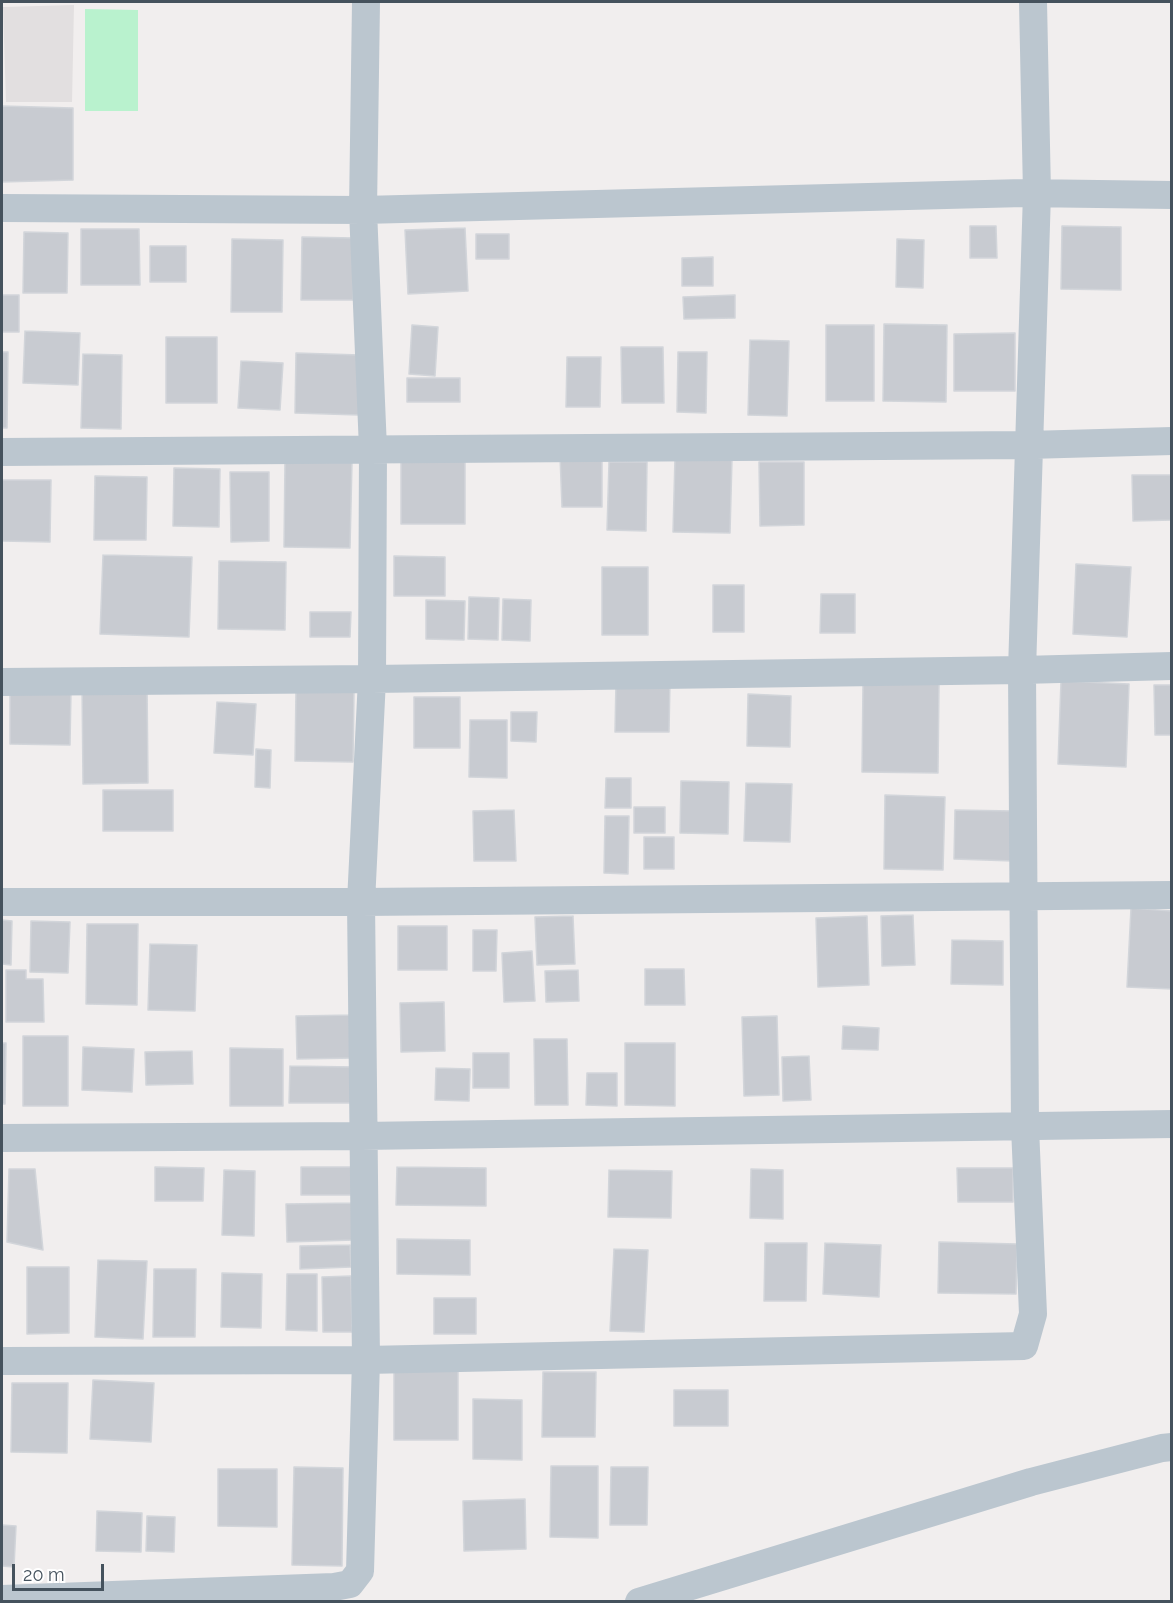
<!DOCTYPE html>
<style>
body{margin:0}
#map{position:relative;width:1173px;height:1603px;overflow:hidden;background:#f1eeee;font-family:Raleway,sans-serif}
canvas{display:block}
.frame{position:absolute;inset:0;border:3px solid #45525d;pointer-events:none}
.scale{position:absolute;left:12px;top:1564px;width:92px;height:27px;box-sizing:border-box;border:3px solid #45525d;border-top:0;padding-left:8px;font-size:18px;line-height:21px;white-space:nowrap;color:#45525d;-webkit-text-stroke:4px #fff;paint-order:stroke}
</style>
<div id="map">
<canvas width="1173" height="1603"></canvas>
<div class="frame"></div>
<div class="scale">20 m</div>
</div>
<script>
const context = document.querySelector('canvas').getContext('2d');
context.lineJoin = 'round';
function fillPath(path, color) { context.fillStyle = color; context.fill(path, 'evenodd'); }
const toPath = rows => new Path2D(rows.map(r => 'M' + r).join(''));
function trace(path, color, width, dash) { context.strokeStyle = color; context.lineWidth = width; context.lineCap = dash ? 'butt' : 'round'; context.setLineDash(dash || []); context.stroke(path); }
fillPath(toPath([
 [74,5,72,102,6,102,3,7]
]), '#e2dfe0');
fillPath(toPath([
 [85,9,138,10,138,111,85,111]
]), '#b9f2ce');
const building = toPath([
 [2,106,73,108,73,180,2,182,2,106],
 [970,226,996,226,997,258,970,258,970,226],
 [1062,226,1121,227,1121,290,1061,289,1062,226],
 [465,228,468,291,408,294,405,230,465,228],
 [81,229,139,229,140,285,81,285,81,229],
 [24,232,68,233,67,293,23,293,24,232],
 [476,234,509,234,509,259,476,259,476,234],
 [302,237,354,238,353,300,301,300,302,237],
 [232,239,283,240,282,312,231,312,232,239],
 [897,239,924,240,923,288,896,287,897,239],
 [150,246,186,246,186,282,150,282,150,246],
 [713,257,713,286,682,286,682,258,713,257],
 [2,295,19,295,19,332,2,332,2,295],
 [735,295,735,318,684,319,683,297,735,295],
 [884,324,947,325,946,402,883,401,884,324],
 [412,325,438,327,435,376,409,374,412,325],
 [826,325,874,325,874,401,826,401,826,325],
 [25,331,80,333,78,385,23,383,25,331],
 [1015,333,1015,391,954,391,954,334,1015,333],
 [166,337,217,337,217,403,166,403,166,337],
 [750,340,789,341,787,416,748,415,750,340],
 [621,347,663,347,664,403,622,403,621,347],
 [2,352,8,352,7,428,2,428,2,352],
 [678,352,707,352,706,413,677,412,678,352],
 [296,353,360,355,359,415,295,413,296,353],
 [83,354,122,355,121,429,81,428,83,354],
 [567,357,601,357,600,407,566,407,567,357],
 [241,361,283,363,280,410,238,408,241,361],
 [407,378,460,378,460,402,407,402,407,378],
 [560,456,602,457,602,507,562,507,560,456],
 [675,457,732,459,730,533,673,532,675,457],
 [401,459,465,459,465,524,401,524,401,459],
 [285,460,352,462,350,548,284,547,285,460],
 [609,462,647,462,646,531,607,530,609,462],
 [759,462,804,462,804,525,760,526,759,462],
 [174,468,220,469,219,527,173,526,174,468],
 [230,472,269,472,269,541,231,542,230,472],
 [1132,475,1172,475,1172,520,1133,521,1132,475],
 [95,476,147,477,146,540,94,540,95,476],
 [2,480,51,480,50,542,2,541,2,480],
 [103,555,192,557,189,637,100,634,103,555],
 [394,556,445,557,445,596,394,596,394,556],
 [219,561,286,562,285,630,218,629,219,561],
 [1076,564,1131,567,1127,637,1073,634,1076,564],
 [602,567,648,567,648,635,602,635,602,567],
 [713,585,744,585,744,632,713,632,713,585],
 [821,594,855,594,855,633,820,633,821,594],
 [469,597,499,598,498,640,468,639,469,597],
 [503,599,531,600,530,641,502,640,503,599],
 [426,600,465,601,464,640,426,639,426,600],
 [310,612,351,612,350,637,310,637,310,612],
 [616,680,670,680,669,732,615,732,616,680],
 [1061,681,1129,684,1126,767,1058,764,1061,681],
 [147,682,148,783,83,784,82,683,147,682],
 [863,683,939,684,938,773,862,772,863,683],
 [1154,685,1172,685,1172,735,1155,735,1154,685],
 [296,689,354,690,353,762,295,761,296,689],
 [10,691,71,691,70,745,10,744,10,691],
 [748,694,791,696,790,747,747,746,748,694],
 [414,697,460,697,460,748,414,748,414,697],
 [217,702,256,704,253,755,214,753,217,702],
 [511,712,537,712,536,742,511,741,511,712],
 [470,720,507,720,507,778,469,777,470,720],
 [256,749,271,750,270,788,255,787,256,749],
 [606,778,631,778,631,808,605,808,606,778],
 [681,781,729,782,728,834,680,833,681,781],
 [746,783,792,784,790,842,744,841,746,783],
 [103,790,173,790,173,831,103,831,103,790],
 [885,795,945,797,943,870,884,869,885,795],
 [634,807,665,807,665,833,634,833,634,807],
 [514,810,516,861,474,861,473,811,514,810],
 [955,810,1014,811,1013,861,954,859,955,810],
 [605,816,629,816,628,874,604,873,605,816],
 [644,837,674,837,674,869,644,869,644,837],
 [1131,908,1172,911,1172,989,1127,987,1131,908],
 [913,915,915,965,882,966,881,916,913,915],
 [573,916,575,964,537,965,535,917,573,916],
 [867,916,869,985,818,987,816,918,867,916],
 [2,920,12,921,11,965,2,964,2,920],
 [31,921,70,922,68,973,30,972,31,921],
 [87,924,138,924,137,1005,86,1004,87,924],
 [398,926,447,926,447,970,398,970,398,926],
 [473,930,497,930,496,971,473,971,473,930],
 [952,940,1003,941,1003,985,951,984,952,940],
 [150,944,197,945,195,1011,148,1010,150,944],
 [532,951,535,1001,504,1002,502,953,532,951],
 [645,969,684,969,685,1005,645,1005,645,969],
 [6,970,26,970,26,979,43,979,44,1022,6,1022,6,970],
 [578,970,579,1001,546,1002,545,971,578,970],
 [444,1002,445,1051,401,1052,400,1003,444,1002],
 [354,1015,355,1058,297,1059,296,1016,354,1015],
 [777,1016,779,1095,744,1096,742,1017,777,1016],
 [843,1026,879,1028,878,1050,842,1049,843,1026],
 [23,1036,68,1036,68,1106,23,1106,23,1036],
 [534,1039,567,1039,568,1105,535,1105,534,1039],
 [2,1043,6,1043,5,1104,2,1104,2,1043],
 [625,1043,675,1043,675,1106,625,1105,625,1043],
 [83,1047,134,1049,132,1092,82,1090,83,1047],
 [230,1048,283,1049,283,1106,230,1106,230,1048],
 [192,1051,193,1084,146,1085,145,1052,192,1051],
 [473,1053,509,1053,509,1088,473,1088,473,1053],
 [809,1056,811,1100,783,1101,782,1057,809,1056],
 [290,1066,354,1067,354,1103,289,1103,290,1066],
 [436,1068,470,1069,469,1101,435,1100,436,1068],
 [587,1073,617,1073,617,1106,586,1105,587,1073],
 [155,1167,204,1168,203,1201,155,1201,155,1167],
 [301,1167,357,1167,357,1195,301,1195,301,1167],
 [397,1167,486,1168,486,1206,396,1205,397,1167],
 [957,1168,1013,1168,1013,1202,958,1202,957,1168],
 [9,1169,35,1169,43,1250,7,1242,9,1169],
 [751,1169,783,1170,783,1219,750,1218,751,1169],
 [224,1170,255,1171,254,1236,222,1235,224,1170],
 [609,1170,672,1171,671,1218,608,1217,609,1170],
 [353,1203,354,1240,287,1242,286,1204,353,1203],
 [397,1239,470,1240,470,1275,397,1274,397,1239],
 [939,1242,1017,1244,1016,1294,938,1293,939,1242],
 [765,1243,807,1243,806,1301,764,1301,765,1243],
 [825,1243,881,1245,879,1297,823,1294,825,1243],
 [350,1245,351,1267,300,1269,300,1246,350,1245],
 [614,1249,648,1250,644,1332,610,1331,614,1249],
 [98,1260,147,1261,143,1339,95,1337,98,1260],
 [27,1267,69,1267,69,1333,27,1334,27,1267],
 [154,1269,196,1269,195,1337,153,1337,154,1269],
 [222,1273,262,1274,261,1328,221,1327,222,1273],
 [287,1274,317,1274,317,1331,286,1330,287,1274],
 [351,1276,352,1332,323,1332,322,1277,351,1276],
 [434,1298,476,1298,476,1334,434,1334,434,1298],
 [394,1370,458,1370,458,1440,394,1440,394,1370],
 [543,1372,596,1372,595,1437,542,1437,543,1372],
 [93,1380,154,1383,151,1442,90,1439,93,1380],
 [12,1383,68,1383,67,1453,11,1452,12,1383],
 [674,1390,728,1390,728,1426,674,1426,674,1390],
 [473,1399,522,1400,522,1460,473,1459,473,1399],
 [551,1466,598,1466,598,1538,550,1537,551,1466],
 [294,1467,343,1468,342,1566,292,1565,294,1467],
 [611,1467,648,1467,647,1525,610,1525,611,1467],
 [218,1469,277,1469,277,1527,218,1526,218,1469],
 [525,1499,526,1549,464,1551,463,1501,525,1499],
 [97,1511,142,1513,141,1552,96,1551,97,1511],
 [147,1516,175,1517,174,1552,146,1551,147,1516],
 [2,1525,16,1526,14,1567,2,1566,2,1525]
]);
fillPath(building, '#c8cbd1');
trace(building, '#d2d5da', 1.5);
trace(toPath([
 [2,208,363,210,1024,193,1172,195],
 [2,452,1028,445,1172,441],
 [2,682,372,679,1022,670,1172,666],
 [2,902,361,902,1172,895],
 [2,1138,362,1136,1172,1124],
 [2,1361,366,1360,1024,1346,1033,1314,1025,1127,1022,670,1037,193,1033,2],
 [2,1599,334,1587,350,1584,360,1571,366,1360,361,902,372,679,373,449,363,210,366,2],
 [639,1602,1031,1482,1162,1448,1172,1447]
]), '#bbc6cf', 28);
</script>
